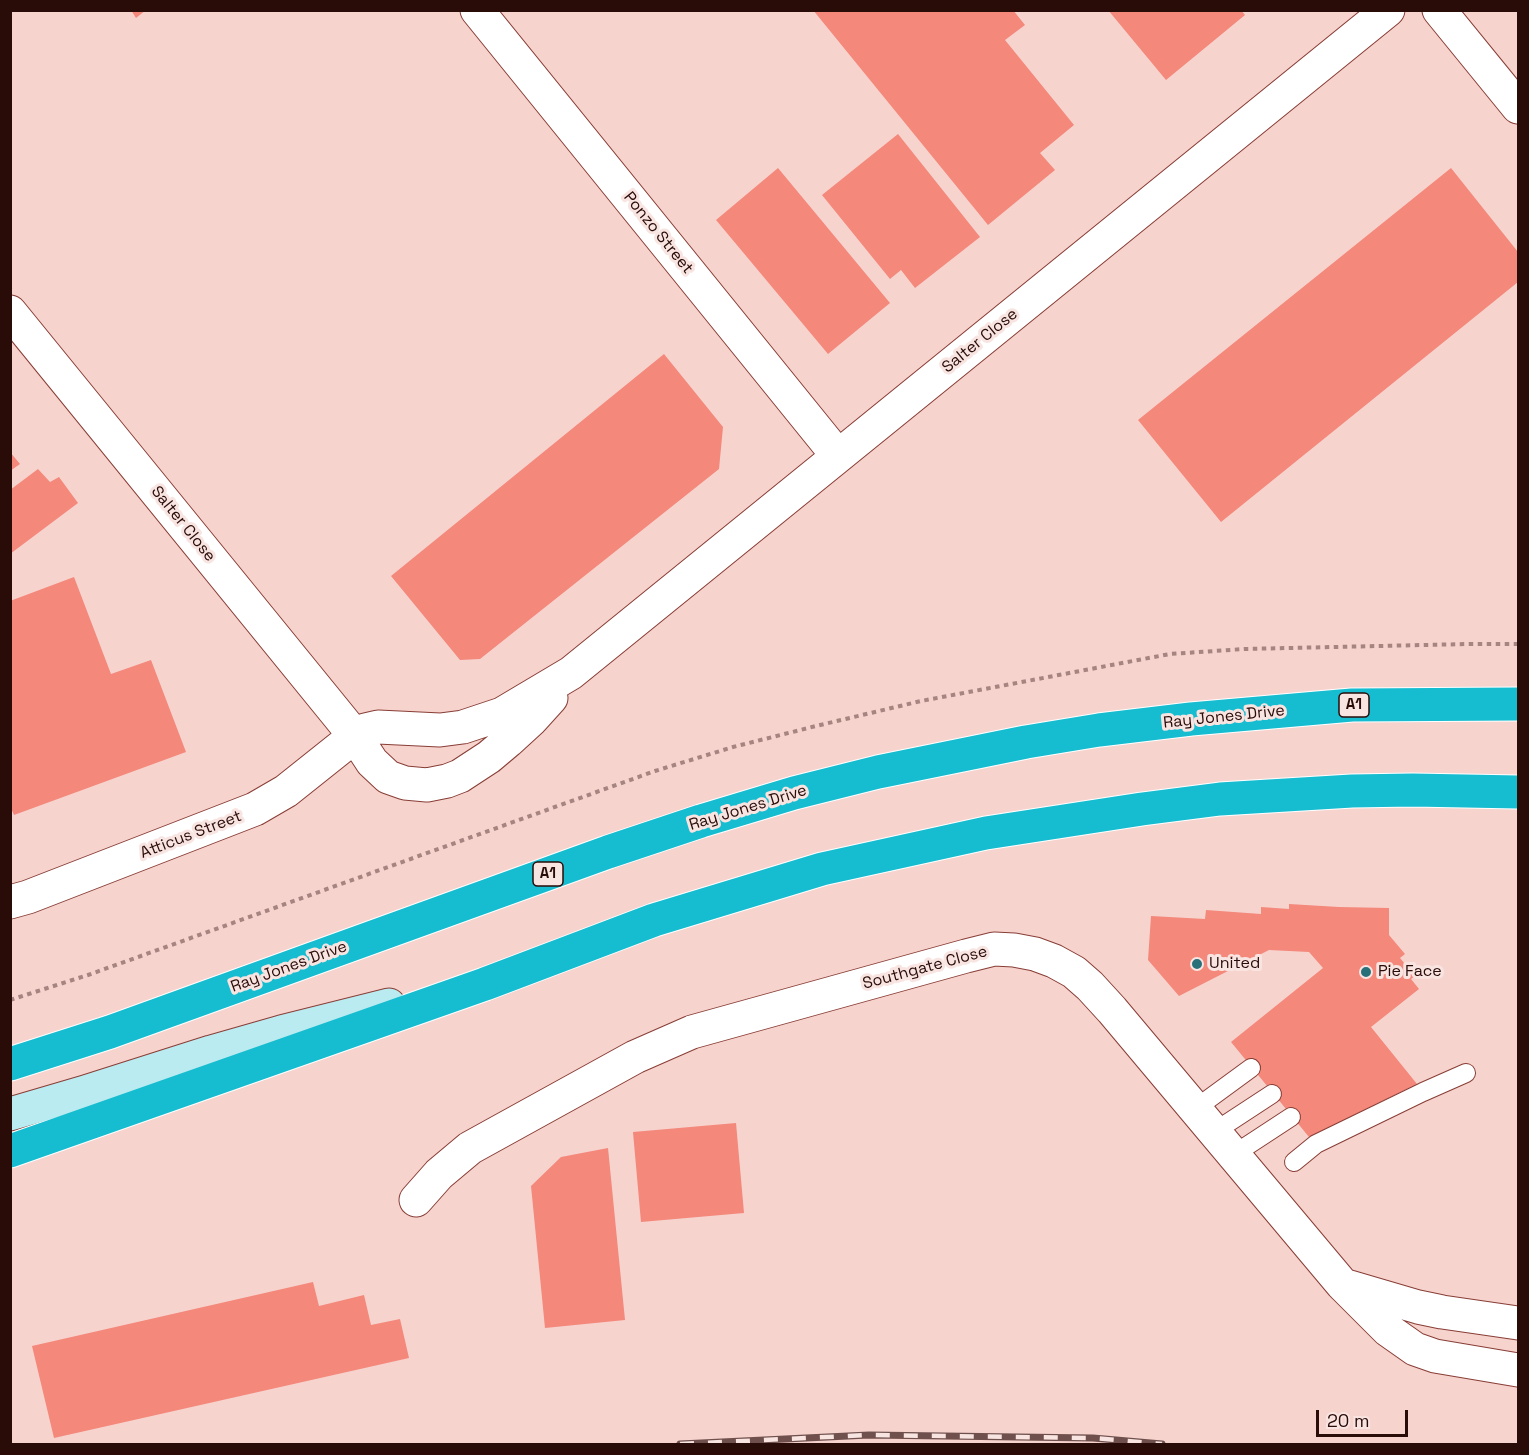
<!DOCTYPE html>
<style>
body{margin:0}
#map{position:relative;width:1529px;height:1455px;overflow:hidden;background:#f7d3ce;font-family:"Space Grotesk",sans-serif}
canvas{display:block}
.frame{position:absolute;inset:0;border:12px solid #290b08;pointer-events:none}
.scale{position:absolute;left:1316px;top:1410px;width:92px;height:27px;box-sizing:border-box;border:3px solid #290b08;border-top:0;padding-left:8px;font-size:18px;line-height:21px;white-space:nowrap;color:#290b08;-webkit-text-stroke:4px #f8e5e2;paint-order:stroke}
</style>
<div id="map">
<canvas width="1529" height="1455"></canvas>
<div class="frame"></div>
<div class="scale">20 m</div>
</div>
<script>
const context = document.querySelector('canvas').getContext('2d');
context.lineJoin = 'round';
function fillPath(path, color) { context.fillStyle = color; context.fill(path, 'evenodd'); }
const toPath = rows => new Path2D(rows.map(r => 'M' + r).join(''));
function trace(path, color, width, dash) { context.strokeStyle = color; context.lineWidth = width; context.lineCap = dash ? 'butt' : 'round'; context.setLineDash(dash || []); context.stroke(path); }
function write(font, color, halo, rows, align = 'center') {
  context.font = font + ' "Space Grotesk",sans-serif'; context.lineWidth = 6; context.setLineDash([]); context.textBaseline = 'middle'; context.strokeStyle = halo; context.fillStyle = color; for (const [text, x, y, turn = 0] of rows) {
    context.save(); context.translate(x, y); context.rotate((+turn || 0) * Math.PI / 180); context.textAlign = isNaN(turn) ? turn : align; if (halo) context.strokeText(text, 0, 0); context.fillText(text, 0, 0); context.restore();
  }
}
fillPath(toPath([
 [131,10,146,10,136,18],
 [813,10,1013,10,1025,25,1005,40,1074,125,1040,153,1055,170,988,225],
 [1108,10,1241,10,1245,15,1166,80],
 [898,134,980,237,915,288,901,270,890,279,822,195],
 [778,168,890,303,828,354,716,220],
 [1451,168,1518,252,1518,282,1221,522,1138,420],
 [664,354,723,427,719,469,480,659,460,660,391,576],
 [10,452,20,464,10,471],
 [38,469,50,482,59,477,78,503,10,554,10,490],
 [74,577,111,674,151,660,186,752,14,815,10,806,10,601],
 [1289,904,1339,907,1389,908,1389,935,1405,954,1400,958,1415,976,1411,979,1419,989,1371,1027,1417,1084,1309,1137,1231,1042,1323,968,1309,952,1269,950,1179,996,1148,960,1151,916,1205,919,1206,910,1261,914,1261,907,1289,909],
 [736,1123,744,1213,641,1222,633,1132],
 [608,1148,625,1320,545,1328,531,1186,561,1157],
 [313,1282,319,1306,364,1295,371,1325,400,1319,409,1358,54,1438,32,1346]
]), '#f3887b');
const lane = toPath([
 [1195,1109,1251,1068],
 [1214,1132,1272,1094],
 [1233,1155,1291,1117],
 [1294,1162,1316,1144,1423,1092,1466,1073]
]);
const street = toPath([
 [477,10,838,456],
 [1439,10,1518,107],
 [10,312,355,736,372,762,388,777,405,783,427,785,447,781,460,776,489,757,508,741,532,719,551,698],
 [10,902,28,897,255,809,286,791,355,736,365,730,378,727,440,730,463,727,502,714,571,673,1388,10],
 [416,1200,439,1174,470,1148,635,1057,692,1032,966,956,994,949,1014,950,1035,954,1054,961,1074,972,1090,986,1112,1010,1342,1284,1388,1330,1415,1349,1435,1356,1518,1370],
 [1343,1285,1418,1307,1442,1312,1518,1323]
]);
const secondary = toPath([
 [10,1114,85,1092,211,1052,281,1032,389,1005]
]);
const highway = toPath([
 [10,1064,110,1032,608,852,701,821,794,793,878,772,1026,742,1099,730,1191,719,1352,705,1518,704],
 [10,1151,485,984,654,920,822,869,986,833,1142,809,1220,799,1352,791,1413,790,1518,792]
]);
trace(lane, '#883d35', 20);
trace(street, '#883d35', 35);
trace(secondary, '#883d35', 35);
trace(highway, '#fff', 35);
trace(toPath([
 [10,1000,88,975,655,771,733,747,816,726,921,701,1170,654,1244,649,1469,644,1518,644]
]), '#a68480', 4, [4.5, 4.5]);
trace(lane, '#fff', 18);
trace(street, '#fff', 33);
trace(secondary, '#b9ebf1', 33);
trace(highway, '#16bccf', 33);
const rail = toPath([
 [680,1444,869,1435,1093,1438,1162,1444]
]);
trace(rail, '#70504d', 7);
trace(rail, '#f8e5e2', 4.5, [14]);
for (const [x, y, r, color] of [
 [1197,964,6,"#27707a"],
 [1366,972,6,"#27707a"]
]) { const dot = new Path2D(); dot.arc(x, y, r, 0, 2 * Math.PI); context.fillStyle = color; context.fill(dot); trace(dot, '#f8e5e2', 2); }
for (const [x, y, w] of [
 [1354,705,30],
 [548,874,30]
]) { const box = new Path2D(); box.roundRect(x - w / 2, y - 12, w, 24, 4.5); context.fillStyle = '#f8e5e2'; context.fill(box); trace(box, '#290b08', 1.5); }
write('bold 15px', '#290b08', null, [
 ["A1",1354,705],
 ["A1",548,874]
]);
write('16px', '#290b08', '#f8e5e2', [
 ["Ponzo Street",658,233,51],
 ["Salter Close",980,341,-39],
 ["Salter Close",183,524,51],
 ["Ray Jones Drive",1224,717,-6],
 ["Ray Jones Drive",748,808,-17],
 ["Atticus Street",191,835,-21],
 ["Ray Jones Drive",289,967,-20],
 ["Southgate Close",925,968,-15]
]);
write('16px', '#290b08', '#f8e5e2', [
 ["United",1209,964],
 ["Pie Face",1378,972]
], 'left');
</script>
